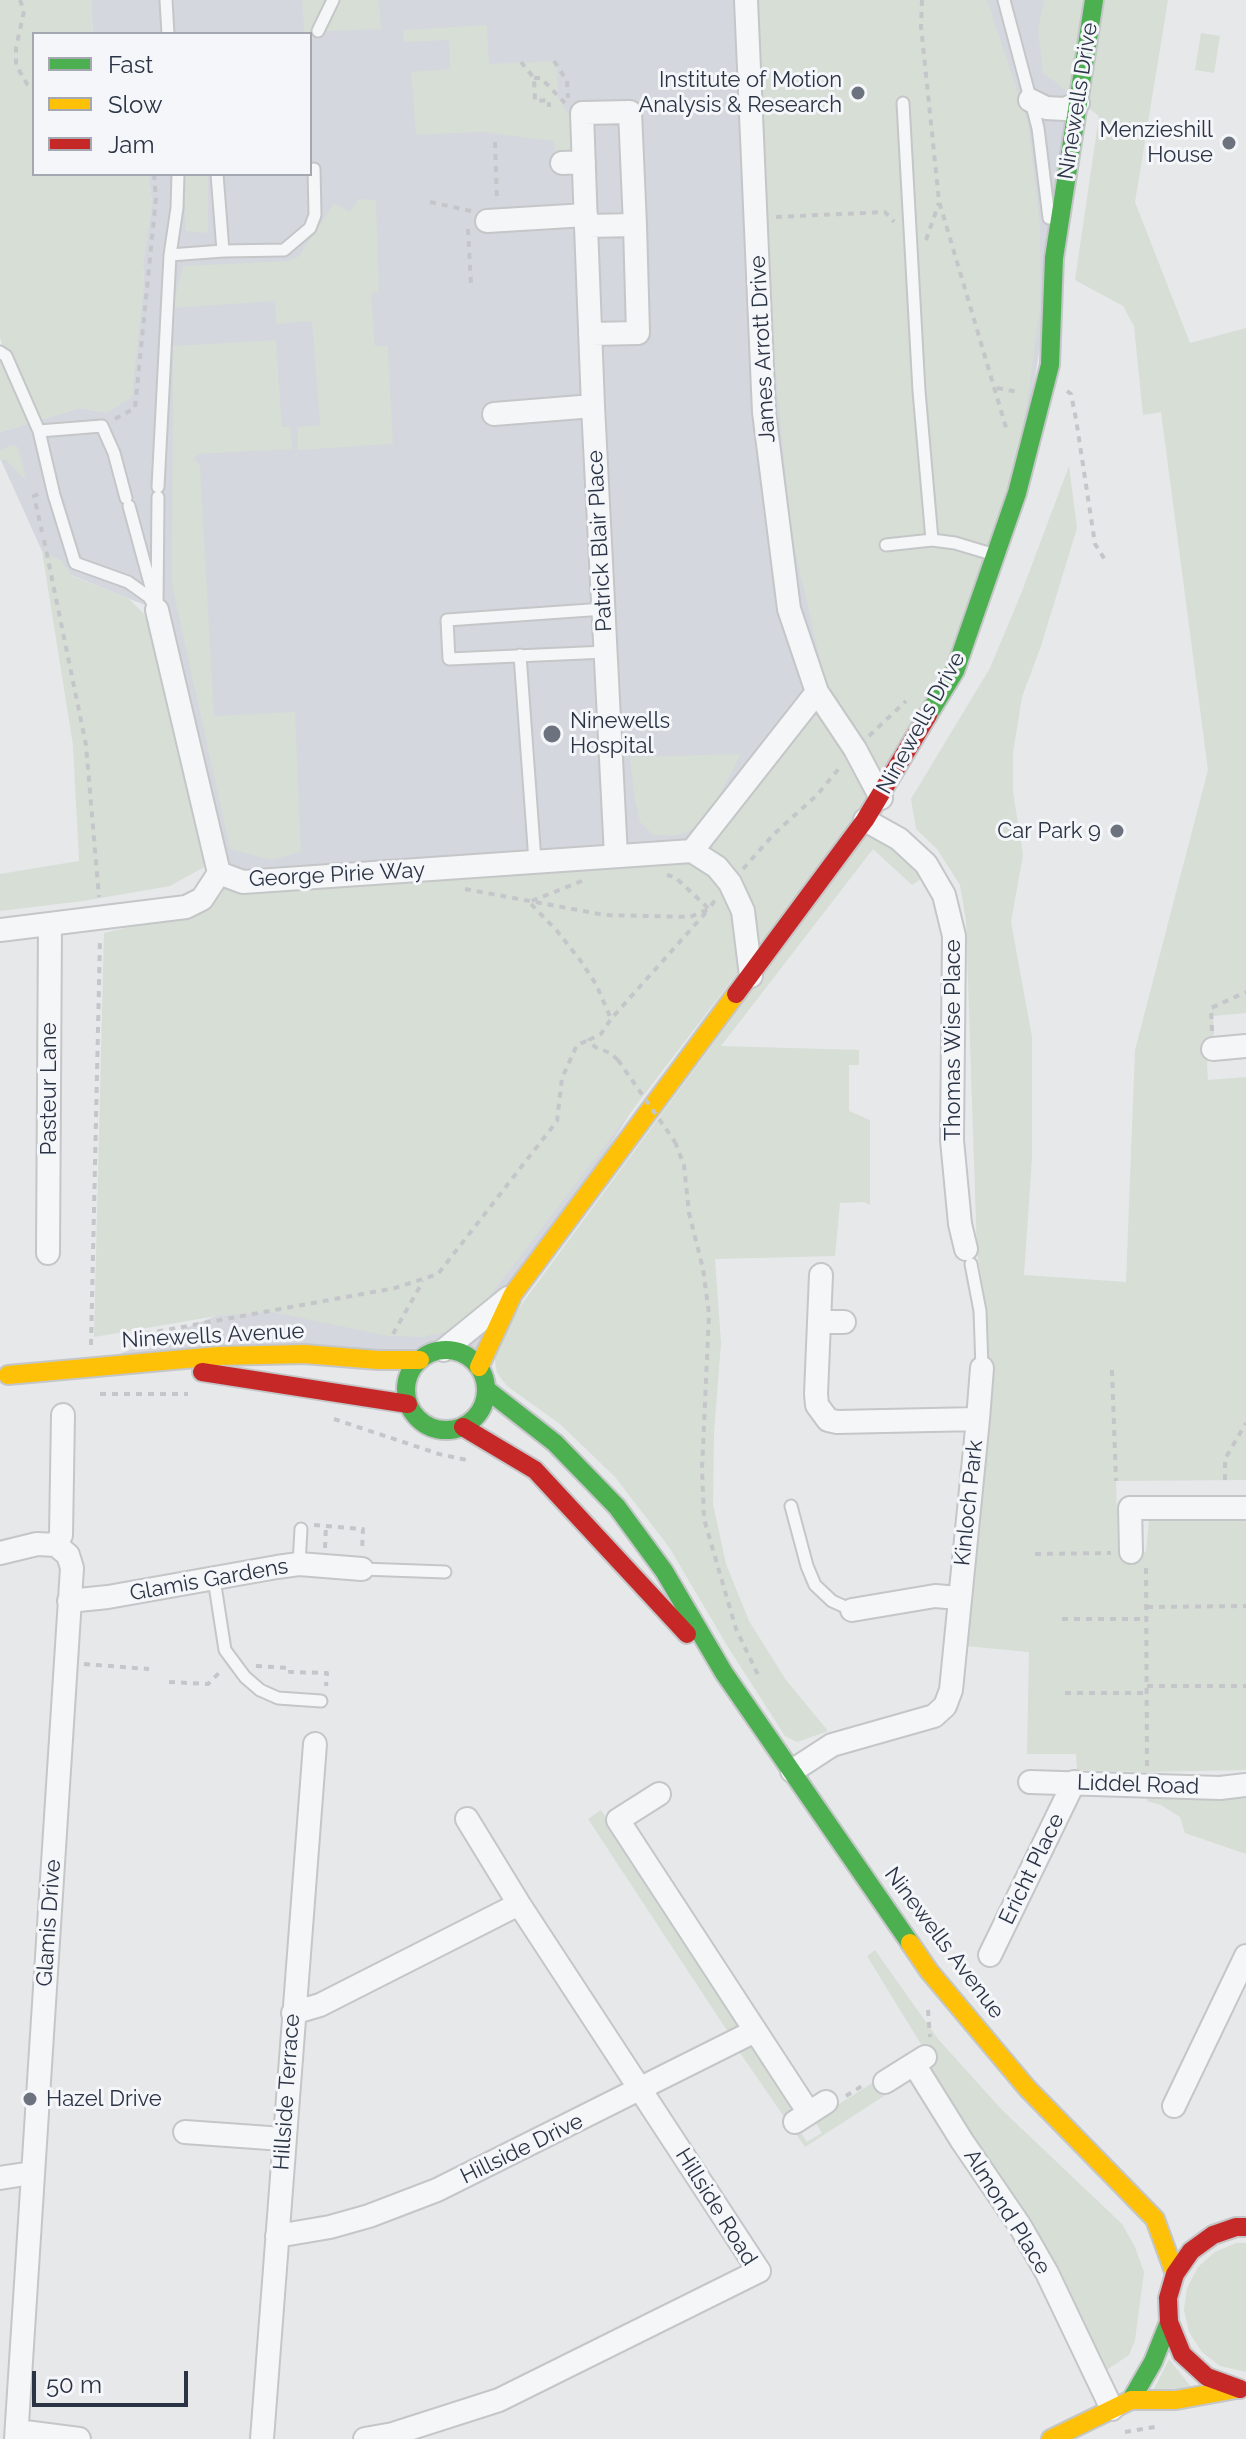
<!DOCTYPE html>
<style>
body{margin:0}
#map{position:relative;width:1246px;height:2439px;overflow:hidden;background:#e6e8ea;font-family:Raleway,sans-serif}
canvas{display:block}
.legend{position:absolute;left:32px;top:32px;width:280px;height:144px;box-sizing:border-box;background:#f4f6f9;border:2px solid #a4a8b1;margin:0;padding:10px 14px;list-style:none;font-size:24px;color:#2b3445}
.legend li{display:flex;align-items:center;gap:16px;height:40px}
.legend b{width:40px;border:2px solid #a4a8b1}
.scale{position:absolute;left:32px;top:2371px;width:156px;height:36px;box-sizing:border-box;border:4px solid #2b3445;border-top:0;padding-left:10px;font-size:24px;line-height:28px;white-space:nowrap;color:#2b3445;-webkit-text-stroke:6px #f4f6f9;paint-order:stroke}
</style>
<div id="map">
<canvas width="1246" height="2439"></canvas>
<ul class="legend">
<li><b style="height:10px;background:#4caf50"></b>Fast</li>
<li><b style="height:10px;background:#ffc107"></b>Slow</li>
<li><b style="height:10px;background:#c62828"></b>Jam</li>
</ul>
<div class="scale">50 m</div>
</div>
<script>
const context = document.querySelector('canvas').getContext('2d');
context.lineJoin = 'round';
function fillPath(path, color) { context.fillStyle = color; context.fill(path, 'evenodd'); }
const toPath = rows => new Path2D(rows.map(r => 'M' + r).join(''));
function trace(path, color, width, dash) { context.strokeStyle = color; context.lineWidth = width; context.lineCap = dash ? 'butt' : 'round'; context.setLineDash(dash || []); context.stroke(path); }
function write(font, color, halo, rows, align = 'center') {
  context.font = font + ' Raleway,sans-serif'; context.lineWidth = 6; context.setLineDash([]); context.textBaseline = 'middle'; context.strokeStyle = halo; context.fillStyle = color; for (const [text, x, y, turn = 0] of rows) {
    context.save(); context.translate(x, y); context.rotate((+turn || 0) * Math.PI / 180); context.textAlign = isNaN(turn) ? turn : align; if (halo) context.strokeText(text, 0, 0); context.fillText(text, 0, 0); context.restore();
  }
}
fillPath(toPath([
 [91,0,1094,0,1017,493,476,1360,444,1350,431,1353,84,1368,216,1316,138,925,101,919,186,907,219,873,157,610,71,575,61,561,42,551,0,458,0,432,80,408,107,413,144,286,143,264,152,201,148,174,310,174,310,34,93,34]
]), '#d4d7dd');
fillPath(toPath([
 [0,0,91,0,93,34,34,34,34,174,148,174,152,201,143,264,144,286,132,397,107,413,80,408,0,432,0,355,3,347,0,337],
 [302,0,379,0,381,29,304,32],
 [754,0,987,0,1028,123,1040,223,1040,308,1029,390,1012,492,949,670,869,801,480,1309,448,1332,421,1337,388,1336,272,1312,216,1316,94,1337,104,933,197,911,218,887,692,861,825,682,791,532,766,273],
 [1044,0,1168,0,1135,202,1190,343,1246,328,1246,1013,1213,1016,1214,1032,1207,1064,1208,1080,1246,1077,1246,1480,1116,1481,1118,1552,1146,1552,1149,1520,1246,1521,1246,1770,1147,1772,1077,1770,1076,1754,1027,1754,1029,1652,965,1646,989,1434,989,1373,986,1306,977,1252,966,921,960,885,937,849,916,829,911,799,990,668,1021,594,1069,466,1077,528,1041,646,1022,697,1013,753,1013,792,1023,855,1011,922,1032,1037,1032,1158,1024,1275,1126,1282,1135,1050,1208,770,1161,412,1143,415,1134,326,1123,306,1075,280,1099,116,1043,73,1038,30],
 [487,25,489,64,557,61,558,97,573,121,575,159,556,160,554,141,482,132,416,135,411,72,450,69,449,40,404,42,403,30],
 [1201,33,1220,36,1214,73,1195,70],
 [182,174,208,174,208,233,186,231],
 [358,199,376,200,379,292,371,293,375,346,388,346,393,444,298,450,297,427,320,425,312,321,276,324,275,301,172,308,183,266,288,261,299,256,334,203,350,212],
 [276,340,282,427,291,427,292,449,200,454,193,458,200,465,214,716,295,712,301,852,271,860,230,849,172,585,173,346],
 [11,445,18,447,26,477,23,478,6,460,0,460,0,450],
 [42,551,61,561,72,576,128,598,144,614,155,640,206,866,170,886,83,901,0,911,0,874,79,861,73,745],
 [741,754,708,817,690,831,674,836,653,835,640,822,634,795,630,757],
 [869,832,895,845,924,877,912,885,873,849,721,1046,859,1050,859,1065,849,1065,849,1111,870,1120,870,1205,864,1202,840,1203,835,1256,715,1259,721,1343,714,1433,713,1504,726,1564,749,1621,786,1680,828,1731,797,1742,785,1736,728,1647,669,1547,615,1477,560,1424,507,1386,497,1373,494,1354,499,1335],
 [1246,1792,1246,1854,1185,1833,1180,1817,1161,1805,1147,1801,1149,1794],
 [601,1810,739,2020,738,2029,730,2035,588,1819],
 [875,1950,938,2039,1002,2110,1122,2224,1135,2247,1144,2272,1135,2340,1129,2355,1105,2371,928,2069,932,2062,867,1956],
 [749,2046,759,2049,794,2104,790,2117,807,2142,822,2133,814,2120,877,2080,887,2094,805,2147,738,2050],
 [1236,2243,1246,2243,1246,2372,1220,2366,1202,2352,1189,2332,1184,2310,1187,2288,1198,2267,1215,2252],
 [1169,2359,1191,2387,1152,2393]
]), '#d6ded6');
const lane = toPath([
 [166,0,168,34],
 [1004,0,1038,128,1049,218],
 [318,31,333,0],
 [903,103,919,391,932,540],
 [217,174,223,251,284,250,310,228,315,215,314,169],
 [170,255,223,251],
 [0,352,6,356,39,431,102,426,114,453,126,498],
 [39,431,54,495,75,563,128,582,149,597,157,610],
 [158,487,170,255,177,208,178,174],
 [129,506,154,598],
 [886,545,932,540,955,543,995,555],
 [157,609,158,497],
 [604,609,447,620,449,659,606,652],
 [520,655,535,861],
 [971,1264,980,1311,982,1368],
 [791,1506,807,1566,815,1585,832,1601,852,1610],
 [299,1564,301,1529],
 [362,1569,445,1572],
 [214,1579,225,1650,245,1677,260,1690,278,1698,321,1701]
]);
const street = toPath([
 [746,0,764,412,789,609,817,692,855,749,881,798],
 [1030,100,1046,108,1065,109,1078,103],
 [562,163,584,162],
 [487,221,586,215],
 [586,226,635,225,630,112,582,113,586,226,593,406,616,856],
 [590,334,638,333,635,225],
 [494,414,593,406],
 [157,610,219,873,243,882,692,851,717,867,730,883,743,911,751,976],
 [865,820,899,839,926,864,944,895,954,936,952,1140,960,1224,966,1249],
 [692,851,817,692],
 [0,930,186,907,202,899,219,873],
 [1213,1049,1246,1046],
 [48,1253,50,924],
 [819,1322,844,1322],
 [444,1350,508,1298],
 [978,1419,982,1368],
 [56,1545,61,1535,63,1415],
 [1131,1552,1130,1508,1246,1508],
 [0,1553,37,1544,56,1545],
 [69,1601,108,1597,277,1567,299,1564,362,1569],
 [852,1610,935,1596,959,1598],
 [792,1771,832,1745,934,1716,945,1706,951,1690,978,1419,837,1422,828,1420,817,1405,816,1394,821,1275],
 [1030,1782,1220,1788,1246,1785],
 [659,1794,618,1820,809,2113],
 [990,1955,1074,1782],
 [293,2013,320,2005,519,1904],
 [914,2064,962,2141,1020,2226,1047,2273,1112,2409],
 [885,2082,925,2057],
 [1174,2106,1246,1956],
 [795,2122,826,2102],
 [185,2132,283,2139],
 [0,2178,32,2173],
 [277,2236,330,2227,369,2216,437,2190,755,2031],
 [17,2431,79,2439],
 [16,2439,72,1568,68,1555,56,1545],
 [262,2439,315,1744],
 [365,2439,393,2434,499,2400,759,2271,519,1904,467,1819]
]);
const fast = toPath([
 [928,715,955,671,1017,493,1050,365,1054,258,1094,0],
 '406 1390a40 40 0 1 1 80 0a40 40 0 1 1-80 0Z',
 [486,1389,555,1443,617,1507,664,1571,724,1673,910,1943],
 [1131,2400,1153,2362,1169,2322]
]);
const slow = toPath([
 [479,1367,513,1294,736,994],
 [8,1375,218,1356,304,1354,378,1360,420,1360],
 [910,1943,929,1971,1027,2088,1155,2219,1175,2274],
 [1051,2439,1131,2400,1176,2400,1236,2389]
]);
const jam = toPath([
 [736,994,865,820,928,715],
 [202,1372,408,1404],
 [463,1427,535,1470,687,1634],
 [1240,2389,1207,2377,1182,2354,1169,2322,1168,2298,1175,2274,1191,2251,1213,2235,1236,2227,1246,2227]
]);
trace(lane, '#c4c6c8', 15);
trace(street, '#c4c6c8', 26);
trace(fast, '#c4c6c8', 22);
trace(slow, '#c4c6c8', 22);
trace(jam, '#c4c6c8', 22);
trace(toPath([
 [20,0,24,11,16,48,16,65,27,84,34,89],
 [922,0,921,26,939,201,1007,431],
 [554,61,567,81,568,98],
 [521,62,534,78,535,101,549,100,549,107],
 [534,78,541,78,565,103],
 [686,78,731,84],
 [495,142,497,200],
 [430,202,471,211],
 [776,217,885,212,894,222],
 [468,229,471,285],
 [926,240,939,203],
 [997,388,1018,392],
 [1067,391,1071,394,1076,419,1095,544,1107,563],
 [115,419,135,408,156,198,154,174],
 [38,494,34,496,42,532],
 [44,540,86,745,99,897],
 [869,736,906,701],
 [743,869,774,834,817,795,841,766],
 [582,881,529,902,557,931,580,960,596,984,611,1019],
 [465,889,605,915,690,917,709,909,715,900],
 [1212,1031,1211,1008,1246,992],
 [618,1060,610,1053,595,1047,589,1040,601,1034,611,1019,709,909,675,877,667,875],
 [675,1142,684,1165,689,1213,703,1269,709,1314,702,1469,704,1519,736,1629,760,1679],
 [393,1334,423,1281],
 [122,1338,395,1288,438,1274,557,1121,562,1078,577,1045,589,1040],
 [91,1345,100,938],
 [1112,1370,1116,1481],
 [100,1394,188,1394],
 [334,1419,439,1454,467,1460],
 [1225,1480,1225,1459,1246,1423],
 [314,1525,363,1529,362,1551],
 [325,1548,326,1526],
 [1035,1554,1111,1553],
 [1146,1568,1147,1767],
 [1147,1607,1246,1606],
 [1062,1619,1147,1619],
 [84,1664,149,1669],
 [256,1666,290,1668,290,1672,327,1673,326,1686],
 [169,1682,208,1684,221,1671],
 [1147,1686,1246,1686],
 [1065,1693,1147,1693],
 [928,2010,930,2037],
 [846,2096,865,2084],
 [1125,2432,1155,2427]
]), '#c5c6ca', 4, [6, 6]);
trace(lane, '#f5f6f7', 11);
trace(street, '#f5f6f7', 22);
trace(fast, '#4caf50', 18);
trace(slow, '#ffc107', 18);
trace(jam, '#c62828', 18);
trace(toPath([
 [618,1060,675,1142]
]), '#c5c6ca', 4, [6, 6]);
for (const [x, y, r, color] of [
 [858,93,8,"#6c737f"],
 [1229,143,8,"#6c737f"],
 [552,734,10,"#6c737f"],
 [1117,831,8,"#6c737f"],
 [30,2099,8,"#6c737f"]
]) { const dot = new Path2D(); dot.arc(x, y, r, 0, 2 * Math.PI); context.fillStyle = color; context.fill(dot); trace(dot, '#f4f6f9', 3); }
write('22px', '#2b3445', '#f4f6f9', [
 ["Institute of Motion",842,80],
 ["Analysis & Research",842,105],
 ["Menzieshill",1213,130],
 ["House",1213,155],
 ["Ninewells",570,721,"left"],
 ["Hospital",570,746,"left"],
 ["Car Park 9",1101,831],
 ["Hazel Drive",46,2099,"left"]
], 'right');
write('22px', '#2b3445', '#f4f6f9', [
 ["Ninewells Drive",1078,101,-81],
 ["James Arrott Drive",763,349,-93],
 ["Patrick Blair Place",600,541,-93],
 ["Ninewells Drive",921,723,-61],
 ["George Pirie Way",337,875,-3],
 ["Thomas Wise Place",953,1040,-90],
 ["Pasteur Lane",49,1089,-90],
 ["Ninewells Avenue",213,1336,-3],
 ["Kinloch Park",969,1503,-84],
 ["Glamis Gardens",209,1580,-10],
 ["Liddel Road",1138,1785,2],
 ["Ericht Place",1032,1869,-64],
 ["Glamis Drive",49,1923,-86],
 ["Ninewells Avenue",944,1943,53],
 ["Hillside Terrace",287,2092,-86],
 ["Hillside Drive",522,2149,-26],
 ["Hillside Road",716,2207,58],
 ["Almond Place",1007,2212,58]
]);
</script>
